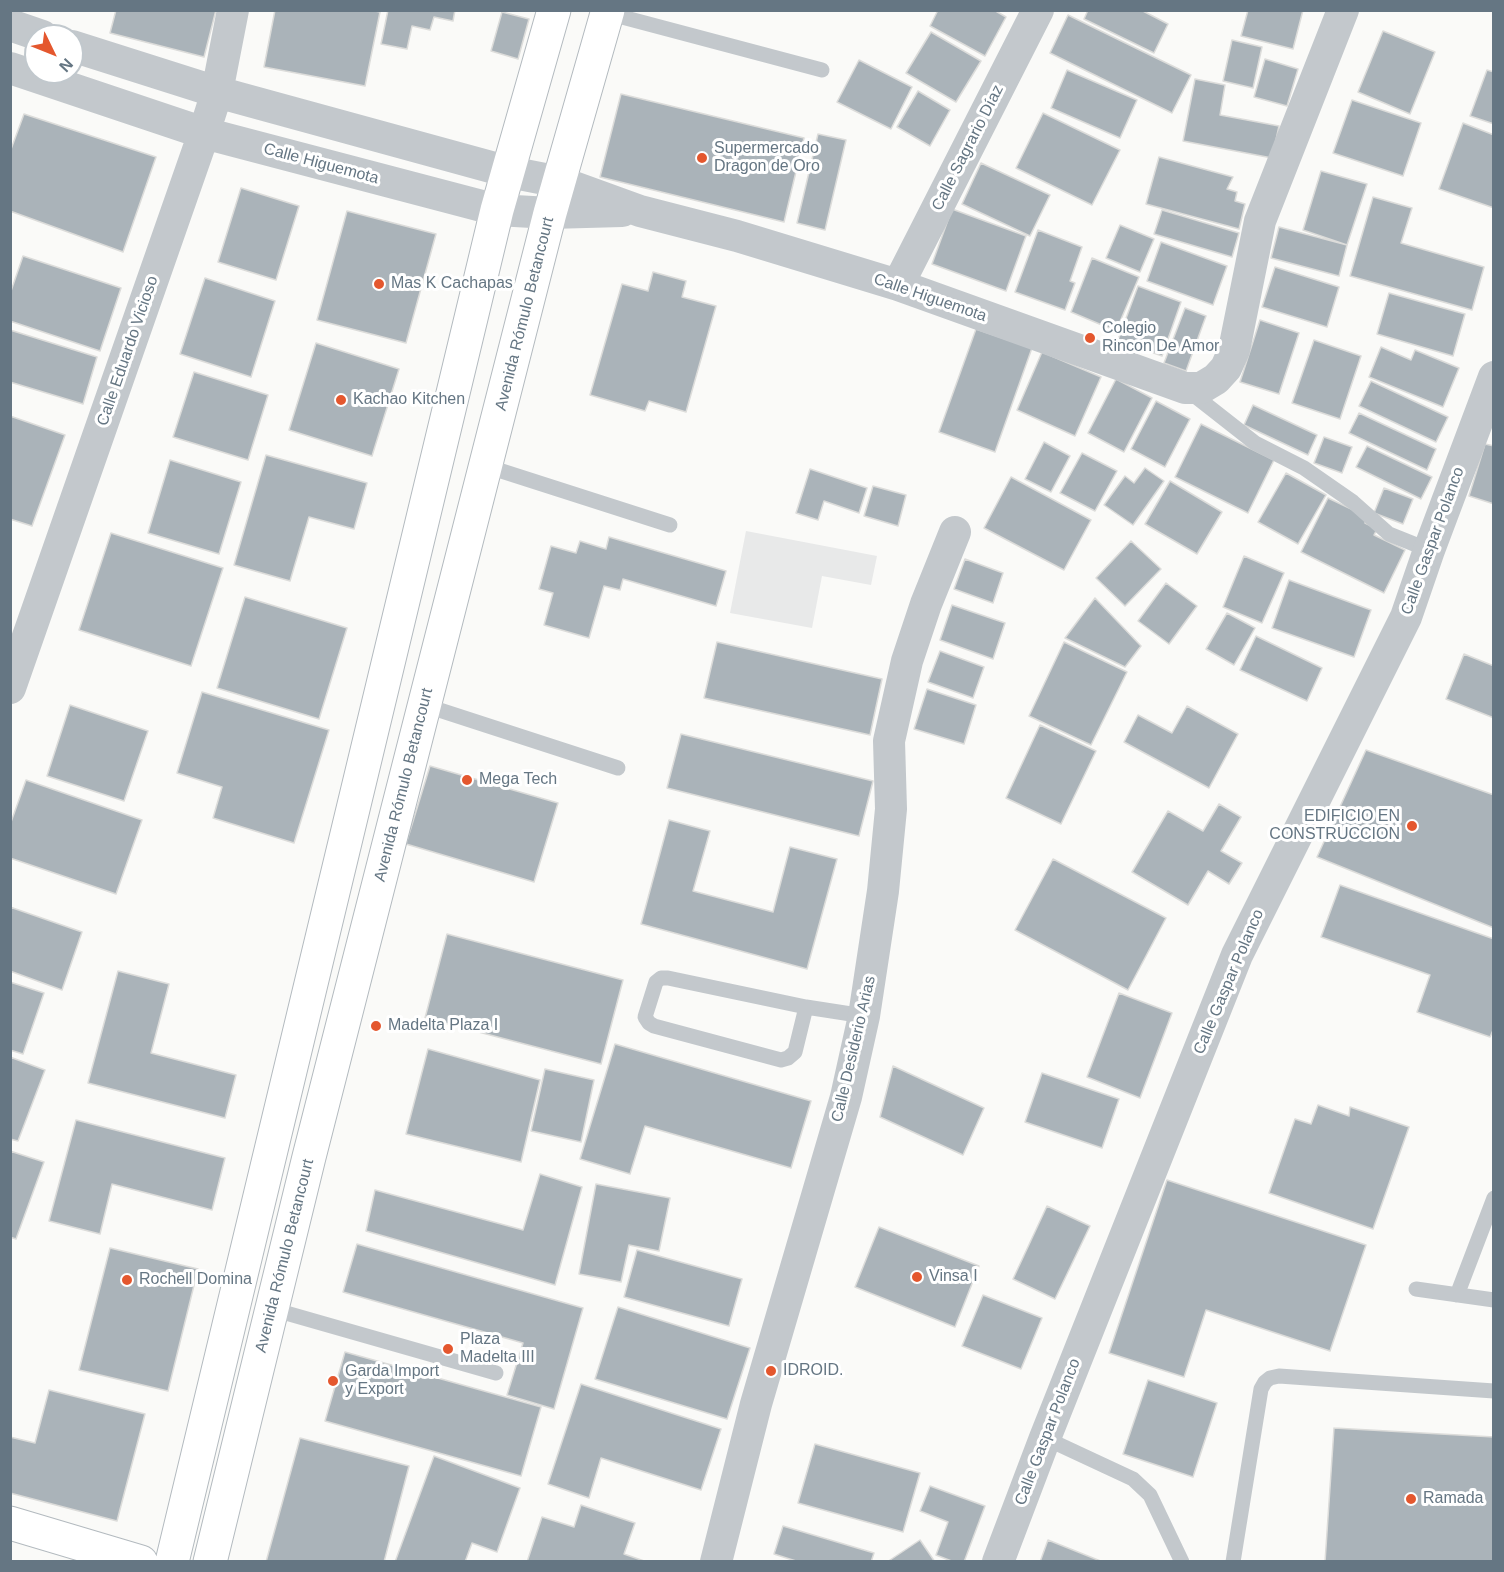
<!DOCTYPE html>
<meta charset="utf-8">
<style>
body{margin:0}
#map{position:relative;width:1504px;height:1572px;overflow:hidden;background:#fafaf8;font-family:Helvetica,sans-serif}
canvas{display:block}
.frame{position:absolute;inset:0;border:12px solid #657683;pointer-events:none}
.north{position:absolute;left:24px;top:24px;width:60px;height:60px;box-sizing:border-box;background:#fff;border:2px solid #c1c8cd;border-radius:50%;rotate:133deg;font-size:16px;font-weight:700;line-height:24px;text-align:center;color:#657683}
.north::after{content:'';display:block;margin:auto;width:21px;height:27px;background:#e4572e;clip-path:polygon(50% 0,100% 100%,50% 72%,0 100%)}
</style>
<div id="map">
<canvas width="1504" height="1572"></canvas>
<div class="frame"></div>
<div class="north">N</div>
</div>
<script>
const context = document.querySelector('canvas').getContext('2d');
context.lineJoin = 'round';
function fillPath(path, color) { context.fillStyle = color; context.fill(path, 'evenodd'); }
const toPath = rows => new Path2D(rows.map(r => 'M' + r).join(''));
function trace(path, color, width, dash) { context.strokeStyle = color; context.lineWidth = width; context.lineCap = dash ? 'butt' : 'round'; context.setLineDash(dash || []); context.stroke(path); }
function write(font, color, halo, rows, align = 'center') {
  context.font = font + ' Helvetica,sans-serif'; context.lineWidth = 6; context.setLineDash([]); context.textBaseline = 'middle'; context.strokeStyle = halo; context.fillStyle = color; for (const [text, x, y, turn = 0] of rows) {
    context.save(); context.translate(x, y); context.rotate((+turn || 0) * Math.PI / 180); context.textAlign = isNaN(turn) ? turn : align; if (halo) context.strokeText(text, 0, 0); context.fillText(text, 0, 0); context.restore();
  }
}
fillPath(toPath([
 [746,531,877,556,871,585,822,576,812,628,730,613]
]), '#e8e9e9');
const building = toPath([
 [116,10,216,10,204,57,110,33,116,10],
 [275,10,370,10,380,12,365,86,264,67,275,10],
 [388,10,455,10,453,21,434,17,430,30,412,26,407,49,381,44,388,10],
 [938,10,994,10,1006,17,985,56,930,26,938,10],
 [1088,10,1141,10,1168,24,1154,53,1084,19,1088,10],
 [1248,10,1303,10,1293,49,1241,36,1248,10],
 [502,12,529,19,518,59,491,51,502,12],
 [1068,15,1191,75,1172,113,1050,53,1068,15],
 [1383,31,1435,52,1410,114,1358,92,1383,31],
 [931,32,981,61,956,102,906,73,931,32],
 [1232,40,1262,47,1253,88,1223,81,1232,40],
 [1265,59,1298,69,1287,106,1254,97,1265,59],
 [859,60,912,87,891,129,837,102,859,60],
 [1067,70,1137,100,1120,138,1051,108,1067,70],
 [1487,70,1494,72,1494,124,1470,116,1487,70],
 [1195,79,1225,85,1220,115,1279,126,1272,158,1183,141,1195,79],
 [918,91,950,110,930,146,897,127,918,91],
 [621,94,804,138,784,222,600,177,621,94],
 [1352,100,1421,123,1403,176,1333,153,1352,100],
 [1043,113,1120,150,1092,205,1016,168,1043,113],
 [24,114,156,157,123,252,10,211,10,152,24,114],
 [1463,123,1494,135,1494,208,1439,189,1463,123],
 [818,134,846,140,825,230,797,223,818,134],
 [1159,157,1233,177,1227,189,1237,192,1235,201,1245,204,1239,229,1146,204,1159,157],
 [981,163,1050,195,1030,236,962,204,981,163],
 [1321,171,1367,184,1347,245,1303,230,1321,171],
 [241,188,299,206,276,280,218,262,241,188],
 [1373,197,1412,208,1401,243,1484,267,1472,310,1350,276,1373,197],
 [952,209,1026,236,1006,291,932,264,952,209],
 [1162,210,1239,233,1232,257,1154,234,1162,210],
 [347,211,436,234,406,343,317,320,347,211],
 [1120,225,1154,239,1140,272,1106,258,1120,225],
 [1279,227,1347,245,1339,276,1271,258,1279,227],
 [1038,230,1082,247,1070,281,1075,283,1065,310,1015,292,1038,230],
 [1161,242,1227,266,1213,305,1147,281,1161,242],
 [23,256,121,288,100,351,10,321,10,294,23,256],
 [1092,258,1139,277,1116,331,1071,312,1092,258],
 [1275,267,1339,287,1327,327,1262,307,1275,267],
 [653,272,686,281,682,297,716,306,686,412,649,401,645,411,590,395,622,284,648,291,653,272],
 [205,278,275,301,251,377,180,354,205,278],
 [1138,286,1181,302,1162,356,1118,340,1138,286],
 [1389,293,1465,314,1453,356,1377,334,1389,293],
 [1185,308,1206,316,1186,371,1164,363,1185,308],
 [1260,320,1299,333,1279,394,1240,382,1260,320],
 [976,329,1032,348,995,452,939,432,976,329],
 [10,330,97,357,83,404,10,382,10,330],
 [1314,340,1361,356,1340,419,1292,403,1314,340],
 [316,343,399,369,372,456,289,430,316,343],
 [1381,347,1411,360,1415,350,1459,368,1443,407,1369,377,1381,347],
 [1042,352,1101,377,1075,436,1017,410,1042,352],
 [194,372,268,395,248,460,173,437,194,372],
 [1116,379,1152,398,1124,452,1088,433,1116,379],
 [1371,381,1448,417,1436,442,1359,406,1371,381],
 [1156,401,1190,419,1165,467,1131,449,1156,401],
 [1253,405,1317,435,1308,455,1244,425,1253,405],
 [1359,413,1436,449,1427,470,1349,433,1359,413],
 [10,416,65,435,32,526,10,519,10,416],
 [1201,424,1274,460,1248,513,1175,477,1201,424],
 [1324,437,1352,447,1342,473,1314,463,1324,437],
 [1044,442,1070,456,1051,492,1025,479,1044,442],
 [1485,444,1494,446,1494,504,1469,496,1485,444],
 [1367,446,1432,477,1421,499,1356,467,1367,446],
 [1082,453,1117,471,1095,511,1060,493,1082,453],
 [266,455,367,483,354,529,309,517,290,581,234,565,266,455],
 [170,460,241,482,219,554,148,533,170,460],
 [1145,468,1164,481,1133,525,1104,505,1125,476,1134,483,1145,468],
 [810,469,867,488,859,513,824,501,818,520,796,513,810,469],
 [1286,473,1326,495,1298,544,1258,522,1286,473],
 [1011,477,1091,520,1064,570,984,528,1011,477],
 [1170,481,1222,512,1197,554,1145,524,1170,481],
 [873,486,906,495,898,526,864,516,873,486],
 [1384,488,1413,499,1403,524,1374,513,1384,488],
 [1328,498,1366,516,1365,523,1377,529,1374,535,1405,550,1384,593,1301,552,1328,498],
 [111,533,223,568,191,666,79,630,111,533],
 [609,537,726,571,716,606,623,579,620,590,604,586,589,638,544,625,553,593,539,589,551,546,576,553,580,541,606,549,609,537],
 [1131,541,1161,569,1125,606,1096,578,1131,541],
 [1244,556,1284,573,1262,623,1223,607,1244,556],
 [965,559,1003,573,993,603,954,589,965,559],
 [1289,580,1371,610,1354,657,1272,628,1289,580],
 [1166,583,1197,606,1169,644,1138,621,1166,583],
 [245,597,347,628,319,719,217,688,245,597],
 [1095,598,1141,646,1125,667,1065,638,1095,598],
 [952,605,1005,623,993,659,940,640,952,605],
 [1227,613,1255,628,1234,665,1206,649,1227,613],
 [1256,636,1322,668,1307,701,1240,670,1256,636],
 [717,642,882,679,870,735,704,698,717,642],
 [1064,642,1127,672,1091,745,1029,716,1064,642],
 [940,651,984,667,973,698,928,682,940,651],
 [1464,654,1494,666,1494,718,1446,699,1464,654],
 [927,689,976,705,964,744,914,729,927,689],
 [202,692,329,730,294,843,213,818,222,787,177,773,202,692],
 [70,705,148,731,124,801,47,776,70,705],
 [1187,706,1238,734,1209,788,1124,742,1138,715,1172,733,1187,706],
 [1040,725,1096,751,1061,824,1006,798,1040,725],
 [681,734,873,781,859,836,667,788,681,734],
 [1366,750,1494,795,1494,928,1317,857,1366,750],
 [430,766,558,803,534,882,406,844,430,766],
 [26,780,142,820,116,894,10,858,10,825,26,780],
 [1219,804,1241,817,1221,851,1242,863,1229,884,1208,871,1188,905,1132,872,1168,811,1203,831,1219,804],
 [669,820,710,831,693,891,773,912,790,847,837,859,807,969,641,924,669,820],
 [1053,859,1166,918,1128,990,1015,930,1053,859],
 [1340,885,1494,939,1494,1028,1490,1037,1417,1012,1430,975,1321,937,1340,885],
 [10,907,82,932,62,990,10,971,10,907],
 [447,934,623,980,601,1064,425,1018,447,934],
 [118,971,169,984,151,1053,236,1075,225,1118,88,1083,118,971],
 [10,982,44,993,23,1054,10,1050,10,982],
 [1119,993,1172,1013,1140,1098,1087,1077,1119,993],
 [615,1044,811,1101,791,1168,645,1126,630,1174,580,1159,615,1044],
 [428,1049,540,1080,521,1162,406,1134,428,1049],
 [10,1057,45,1070,18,1141,10,1139,10,1057],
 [893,1066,984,1108,963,1155,880,1117,893,1066],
 [545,1069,594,1080,581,1142,531,1131,545,1069],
 [1042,1073,1119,1099,1102,1148,1025,1122,1042,1073],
 [1318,1105,1349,1116,1350,1107,1409,1127,1373,1229,1269,1193,1295,1119,1311,1124,1318,1105],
 [76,1120,225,1158,212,1210,112,1184,100,1234,49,1221,76,1120],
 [10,1151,44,1162,16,1239,10,1237,10,1151],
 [540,1174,582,1187,555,1285,366,1231,375,1190,523,1230,540,1174],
 [1167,1180,1366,1245,1330,1351,1206,1310,1184,1377,1109,1353,1167,1180],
 [596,1184,670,1198,659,1251,629,1245,621,1282,579,1274,596,1184],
 [1047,1206,1090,1226,1055,1299,1013,1279,1047,1206],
 [879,1227,979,1266,955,1327,855,1287,879,1227],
 [357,1244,583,1308,554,1409,507,1395,523,1343,343,1292,357,1244],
 [110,1248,198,1269,168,1391,79,1370,110,1248],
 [637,1250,742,1279,729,1326,624,1297,637,1250],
 [983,1295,1042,1318,1021,1369,962,1346,983,1295],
 [618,1307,750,1348,727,1419,595,1379,618,1307],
 [345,1352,541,1407,521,1476,325,1421,345,1352],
 [1148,1380,1217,1403,1193,1477,1123,1454,1148,1380],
 [581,1384,721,1429,701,1490,601,1458,589,1498,548,1484,581,1384],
 [49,1390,145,1414,117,1521,10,1493,10,1437,35,1443,49,1390],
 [1334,1428,1494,1437,1494,1562,1325,1562,1334,1428],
 [300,1438,409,1466,384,1562,266,1562,300,1438],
 [815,1444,920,1473,903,1532,798,1503,815,1444],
 [434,1456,520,1488,497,1552,472,1543,465,1562,395,1562,434,1456],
 [930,1486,985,1506,964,1562,954,1562,936,1555,948,1522,920,1511,930,1486],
 [581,1505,635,1523,624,1554,647,1562,527,1562,542,1517,574,1527,581,1505],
 [783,1526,874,1553,871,1562,799,1562,774,1554,783,1526],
 [920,1540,935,1562,887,1562,920,1540],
 [1048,1540,1103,1562,1040,1562,1048,1540]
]);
fillPath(building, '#aab3b9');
trace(building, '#dcdcda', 1.5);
const secondary = toPath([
 [10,1523,141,1562],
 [172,1562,497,210,554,10],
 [210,1562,309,1157,550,213,608,10]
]);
trace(secondary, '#b3babf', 35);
trace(toPath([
 [607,13,822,70],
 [1190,392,1255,443,1304,468,1353,502,1389,534,1429,550],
 [486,466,670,525],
 [424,705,618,768],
 [806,1007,795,1052,788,1058,781,1060,654,1026,649,1023,645,1017,656,982,661,978,668,978,806,1007,864,1016],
 [1416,1289,1494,1300],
 [1457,1295,1494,1198],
 [272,1309,496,1373],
 [1045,1438,1133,1479,1150,1495,1182,1562],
 [1233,1562,1261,1389,1265,1382,1270,1378,1279,1376,1494,1391]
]), '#c3c8cc', 15);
trace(toPath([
 [10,25,42,36],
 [72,46,217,92,509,172,560,182,640,211,737,236,898,285,1185,388,1201,388,1216,379,1226,368,1234,350,1260,221,1343,10],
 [10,68,204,133,497,210,550,213,622,211],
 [898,285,1038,10],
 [10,688,204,133,217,92,233,10],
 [716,1562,756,1404,846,1097,864,1016,883,891,891,809,889,741,907,661,926,604,955,532],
 [998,1562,1045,1438,1237,955,1406,617,1429,550,1494,377]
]), '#c3c8cc', 32);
trace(secondary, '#fff', 33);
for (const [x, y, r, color] of [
 [702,158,6,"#e4572e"],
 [379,284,6,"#e4572e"],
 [1090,338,6,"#e4572e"],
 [341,400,6,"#e4572e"],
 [467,780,6,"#e4572e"],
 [1412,826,6,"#e4572e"],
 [376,1026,6,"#e4572e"],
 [917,1277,6,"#e4572e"],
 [127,1280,6,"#e4572e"],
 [448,1349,6,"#e4572e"],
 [771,1371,6,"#e4572e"],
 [333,1381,6,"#e4572e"],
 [1411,1499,6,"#e4572e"]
]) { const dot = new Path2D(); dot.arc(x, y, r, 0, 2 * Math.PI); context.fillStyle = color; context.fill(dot); trace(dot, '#fff', 2); }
write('16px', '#657683', '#fff', [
 ["Calle Sagrario Díaz",968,148,-63],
 ["Calle Higuemota",321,164,15],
 ["Calle Higuemota",930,298,19],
 ["Avenida Rómulo Betancourt",525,314,-76],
 ["Calle Eduardo Vicioso",128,351,-71],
 ["Calle Gaspar Polanco",1433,541,-70],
 ["Avenida Rómulo Betancourt",404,785,-76],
 ["Calle Gaspar Polanco",1229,982,-67],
 ["Calle Desiderio Arias",854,1049,-77],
 ["Avenida Rómulo Betancourt",285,1256,-76],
 ["Calle Gaspar Polanco",1048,1432,-69]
]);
write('16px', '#657683', '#fff', [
 ["Supermercado",714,149],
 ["Dragon de Oro",714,167],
 ["Mas K Cachapas",391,284],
 ["Colegio",1102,329],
 ["Rincon De Amor",1102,347],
 ["Kachao Kitchen",353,400],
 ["Mega Tech",479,780],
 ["EDIFICIO EN",1400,817,"right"],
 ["CONSTRUCCION",1400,835,"right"],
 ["Madelta Plaza I",388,1026],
 ["Vinsa I",929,1277],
 ["Rochell Domina",139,1280],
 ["Plaza",460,1340],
 ["Madelta III",460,1358],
 ["IDROID.",783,1371],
 ["Garda Import",345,1372],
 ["y Export",345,1390],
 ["Ramada",1423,1499]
], 'left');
</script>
